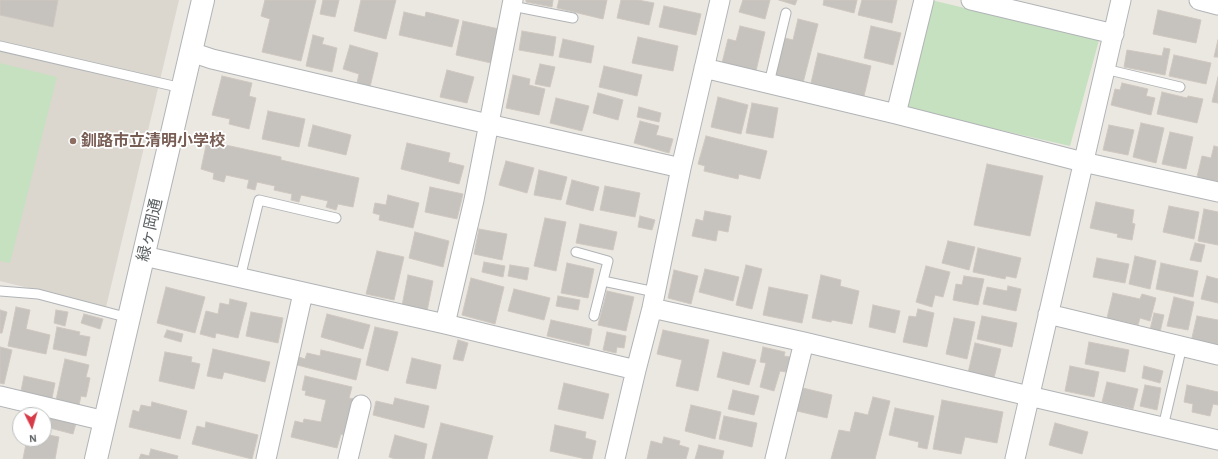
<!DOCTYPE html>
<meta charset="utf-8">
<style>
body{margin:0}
#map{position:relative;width:1218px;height:459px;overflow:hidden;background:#ebe7e1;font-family:"Alegreya Sans",sans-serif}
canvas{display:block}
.north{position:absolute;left:12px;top:407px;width:40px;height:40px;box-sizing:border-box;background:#fff;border:1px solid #bdbfbf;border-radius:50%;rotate:175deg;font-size:11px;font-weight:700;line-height:16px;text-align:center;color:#595e60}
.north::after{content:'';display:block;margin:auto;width:14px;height:18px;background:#d73b47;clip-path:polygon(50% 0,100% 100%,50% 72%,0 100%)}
</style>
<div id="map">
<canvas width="1218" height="459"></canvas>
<div class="north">N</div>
</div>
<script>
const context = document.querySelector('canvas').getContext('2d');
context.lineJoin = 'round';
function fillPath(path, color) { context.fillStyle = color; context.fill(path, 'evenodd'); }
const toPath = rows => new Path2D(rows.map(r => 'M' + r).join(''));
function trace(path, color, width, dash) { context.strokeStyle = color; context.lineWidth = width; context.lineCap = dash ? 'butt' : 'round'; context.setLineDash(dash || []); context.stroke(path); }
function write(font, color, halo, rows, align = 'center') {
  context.font = font + ' "Alegreya Sans","Noto Sans JP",sans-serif'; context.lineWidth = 3.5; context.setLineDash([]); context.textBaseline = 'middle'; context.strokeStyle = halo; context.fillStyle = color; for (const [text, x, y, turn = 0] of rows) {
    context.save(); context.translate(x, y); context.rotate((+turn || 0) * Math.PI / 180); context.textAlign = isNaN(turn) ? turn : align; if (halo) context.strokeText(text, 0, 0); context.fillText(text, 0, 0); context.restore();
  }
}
fillPath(toPath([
 [0,0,179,0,106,307,0,281]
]), '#dbd7cf');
fillPath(toPath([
 [931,0,1099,40,1070,146,904,108],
 [0,63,57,77,10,263,0,261]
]), '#c5e1bf');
const building = toPath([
 [0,0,58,0,53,27,0,15,0,0],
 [265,0,316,0,301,61,262,52,270,19,261,16,265,0],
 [323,0,339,0,335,17,320,14,323,0],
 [361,0,396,0,386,39,354,31,361,0],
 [526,0,553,0,552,7,526,2,526,0],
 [559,0,607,0,603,19,557,8,559,0],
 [621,0,638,0,654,3,649,25,617,18,621,0],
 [743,0,770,0,765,19,739,12,743,0],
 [779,0,797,0,795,5,779,0],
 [824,0,857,0,854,13,823,5,824,0],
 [862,0,897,0,892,23,858,15,862,0],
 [664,6,701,14,696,35,659,27,664,6],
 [1158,10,1201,20,1196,43,1153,34,1158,10],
 [404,12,425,17,426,12,459,20,452,47,399,35,404,12],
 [798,19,818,24,803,83,775,75,785,38,793,40,798,19],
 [463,21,499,29,491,63,456,55,463,21],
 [740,26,765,32,756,71,722,63,728,39,736,41,740,26],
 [871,26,901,33,893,65,864,58,871,26],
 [522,31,556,37,553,56,519,50,522,31],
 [313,35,324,38,322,44,337,48,332,72,306,66,313,35],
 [638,37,678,46,673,71,632,63,638,37],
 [563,39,594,46,591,63,559,57,563,39],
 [1218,40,1218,57,1214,57,1218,40],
 [350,45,378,53,370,87,357,83,359,74,343,69,350,45],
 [1164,48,1170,49,1165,75,1124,67,1127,50,1162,56,1164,48],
 [818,53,871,66,864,96,811,83,818,53],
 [1174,55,1211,63,1206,84,1169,76,1174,55],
 [540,64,555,67,550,87,535,84,540,64],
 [604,66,642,75,637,96,599,87,604,66],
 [447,70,474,77,467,103,440,97,447,70],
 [513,75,530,79,529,85,545,89,539,115,506,108,513,75],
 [222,76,252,83,249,96,256,98,249,129,229,124,230,119,212,115,222,76],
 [1218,77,1218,103,1212,102,1218,77],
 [1122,83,1148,89,1146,96,1155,98,1151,115,1111,105,1115,89,1120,90,1122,83],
 [1162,92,1187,98,1188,96,1203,99,1197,123,1157,114,1162,92],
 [598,93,623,100,618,120,593,113,598,93],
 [718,97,748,105,741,134,711,127,718,97],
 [556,98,589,106,582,131,550,123,556,98],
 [752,103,778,108,773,138,746,133,752,103],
 [639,107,661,113,659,122,637,117,639,107],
 [268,111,305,119,299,147,262,139,268,111],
 [640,121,659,126,656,135,673,139,669,153,634,143,640,121],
 [1141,123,1164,128,1156,163,1133,157,1141,123],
 [313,125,351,135,346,155,308,146,313,125],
 [1109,125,1134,130,1128,155,1103,150,1109,125],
 [1170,132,1193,137,1186,169,1162,164,1170,132],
 [706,136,767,151,760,179,739,174,738,179,704,171,705,166,698,164,706,136],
 [207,141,281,157,281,160,359,178,353,207,338,204,336,210,326,207,328,201,301,195,299,202,291,200,292,194,274,190,275,186,257,182,255,190,247,188,249,180,226,175,224,182,213,179,214,173,201,169,207,141],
 [407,143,450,153,448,162,464,166,459,184,401,169,407,143],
 [1214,146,1218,147,1218,182,1197,177,1202,156,1211,158,1214,146],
 [506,161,534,168,527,193,499,185,506,161],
 [987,164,1043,176,1030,236,974,225,987,164],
 [539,170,567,177,561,200,534,195,539,170],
 [572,180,599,187,593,211,566,204,572,180],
 [605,186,640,193,635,217,600,210,605,186],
 [430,187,463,194,457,219,425,212,430,187],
 [388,195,419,203,413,228,379,220,380,215,373,213,375,203,386,205,388,195],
 [1096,202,1134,210,1132,223,1135,224,1132,240,1117,237,1118,234,1090,228,1096,202],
 [1169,206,1199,212,1194,239,1163,232,1169,206],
 [1204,209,1218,212,1218,245,1198,241,1204,209],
 [705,211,731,216,728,232,718,230,716,241,692,236,696,219,703,221,705,211],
 [640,216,655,220,652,230,638,227,640,216],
 [545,218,566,222,556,271,534,266,545,218],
 [580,224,617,232,613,250,576,243,580,224],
 [479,229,507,234,502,260,474,254,479,229],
 [415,232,449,241,443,267,409,258,415,232],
 [948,241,975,247,969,270,942,263,948,241],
 [1195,243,1205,245,1201,262,1190,260,1195,243],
 [978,248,1021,258,1016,278,1006,276,1005,279,973,272,978,248],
 [377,251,404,257,394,300,366,294,377,251],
 [1135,256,1156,261,1150,289,1129,284,1135,256],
 [1097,258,1129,264,1125,283,1093,277,1097,258],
 [484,262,505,266,503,277,482,272,484,262],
 [567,263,594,269,588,298,561,293,567,263],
 [1161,263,1198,271,1193,297,1156,289,1161,263],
 [510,265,529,268,527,280,508,276,510,265],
 [746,265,762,269,752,309,736,305,746,265],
 [926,266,950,272,943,297,935,295,932,307,916,302,926,266],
 [705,269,739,277,733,301,699,292,705,269],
 [674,270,698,276,691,304,668,298,674,270],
 [408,275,433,281,427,311,402,306,408,275],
 [821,275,841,280,840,286,859,291,852,324,832,320,831,322,812,318,821,275],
 [964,276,984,279,978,305,953,300,956,284,962,285,964,276],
 [1207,276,1218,279,1218,303,1201,299,1207,276],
 [471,278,504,287,495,324,462,315,471,278],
 [1008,286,1021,289,1016,311,983,304,987,287,1007,291,1008,286],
 [166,287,205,297,195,333,157,323,166,287],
 [769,287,808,295,802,323,763,315,769,287],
 [514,289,550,298,544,320,508,311,514,289],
 [607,291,634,297,626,331,598,325,607,291],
 [1113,293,1140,299,1142,294,1156,298,1150,321,1140,318,1138,325,1107,318,1113,293],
 [558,296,580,300,578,310,556,306,558,296],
 [1174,297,1194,302,1188,330,1167,326,1174,297],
 [230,299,247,303,238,338,216,333,215,338,200,334,206,311,218,314,220,303,229,305,230,299],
 [873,305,900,311,895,333,869,327,873,305],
 [16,307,30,310,26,329,50,335,46,354,8,346,16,307],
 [918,309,934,313,927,347,903,342,909,316,916,317,918,309],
 [0,310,7,312,2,333,0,333,0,310],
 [56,310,68,312,65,326,54,323,56,310],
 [251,312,283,318,278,343,246,336,251,312],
 [1154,313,1164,315,1160,332,1150,330,1154,313],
 [84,314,103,319,100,329,81,323,84,314],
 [327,314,370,325,363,349,321,337,327,314],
 [982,316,1017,323,1012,347,977,339,982,316],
 [1197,316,1218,320,1218,347,1191,342,1197,316],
 [954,318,975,322,967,359,946,354,954,318],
 [551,320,592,329,589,346,547,336,551,320],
 [57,327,80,332,79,335,90,337,86,356,53,349,57,327],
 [375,327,398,332,388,371,366,365,375,327],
 [167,330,183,334,181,342,164,337,167,330],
 [663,330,709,340,698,391,676,386,682,360,657,354,663,330],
 [607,332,626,336,624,348,617,347,616,353,603,350,607,332],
 [458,340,468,343,463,361,453,359,458,340],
 [1089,342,1129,350,1125,372,1085,364,1089,342],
 [975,343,1001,349,994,378,968,373,975,343],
 [0,347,12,350,4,384,0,383,0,347],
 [763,347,785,352,784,356,790,357,786,372,780,371,774,391,760,387,766,363,760,362,763,347],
 [213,349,270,362,265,382,224,372,222,379,207,376,213,349],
 [321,350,361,359,356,380,297,365,299,357,305,359,307,353,320,356,321,350],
 [165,352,192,357,191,362,200,364,194,389,159,381,165,352],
 [723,352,756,360,749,385,717,377,723,352],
 [412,358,441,365,436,389,406,383,412,358],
 [65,359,89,365,86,377,90,378,86,397,81,396,79,405,56,400,65,359],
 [1070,366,1099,372,1094,397,1065,391,1070,366],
 [1144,366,1163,371,1160,383,1142,378,1144,366],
 [24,376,55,383,51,403,20,396,24,376],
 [305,376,352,387,349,398,354,399,345,436,341,434,337,448,291,437,295,421,303,423,304,419,321,422,326,400,305,395,306,391,302,390,305,376],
 [1107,382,1138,389,1133,409,1102,402,1107,382],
 [564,383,609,394,603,419,558,409,564,383],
 [1145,385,1161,388,1157,410,1140,406,1145,385],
 [1187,385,1218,392,1218,405,1213,404,1210,416,1192,412,1193,404,1184,402,1187,385],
 [803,388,832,395,827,418,797,411,803,388],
 [733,390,759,396,754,415,728,409,733,390],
 [873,397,890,401,875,459,831,459,839,430,850,432,855,412,868,415,873,397],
 [395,398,429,406,424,428,373,415,376,401,393,405,395,398],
 [942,400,1003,412,997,443,965,437,961,454,933,449,942,400],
 [152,402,187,411,180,439,129,427,133,410,139,412,141,405,151,407,152,402],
 [691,405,721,412,715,439,685,431,691,405],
 [895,408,934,416,927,449,918,447,919,442,889,435,895,408],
 [50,413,77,420,73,434,46,427,50,413],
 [724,416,757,423,752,447,719,439,724,416],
 [206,422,258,435,252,459,192,444,197,426,205,428,206,422],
 [441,423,493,436,487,459,432,459,441,423],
 [1055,423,1088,432,1082,454,1049,445,1055,423],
 [555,425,586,432,585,438,596,441,592,459,586,459,550,451,555,425],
 [44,434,59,437,55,459,23,459,27,439,44,439,44,434],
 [395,435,427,444,424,459,395,459,389,457,395,435],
 [664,437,680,441,679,445,689,448,686,459,647,459,651,441,662,444,664,437],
 [699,445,724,451,722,459,695,459,699,445],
 [151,449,178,456,177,459,139,459,141,454,149,456,151,449]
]);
fillPath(building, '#c6c2bd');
trace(building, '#cfc8c0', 1);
const service = toPath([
 [512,6,573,18],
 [0,46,182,88],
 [1105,69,1180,87],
 [769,83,786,13],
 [576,252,608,261,594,316],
 [240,278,259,200,336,218],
 [603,281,655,292],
 [0,291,38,294,129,318],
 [1163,427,1182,346]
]);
const minor = toPath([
 [971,0,1114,34],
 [1199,0,1218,5],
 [191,52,212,59,488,124,681,168],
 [704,68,896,114,1083,162,1218,192],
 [896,114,924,0],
 [144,256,445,324,636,370],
 [652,308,804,342,1029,396,1218,440],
 [1048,314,1218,355],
 [445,324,474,200,513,0],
 [0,396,105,421],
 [266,459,303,293],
 [348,459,361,405],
 [615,459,636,370,652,308,681,168,720,0],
 [775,459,804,342],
 [1015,459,1121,0]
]);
const tertiary = toPath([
 [96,459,203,0]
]);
trace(service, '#b1b4b7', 11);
trace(minor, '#b1b4b7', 21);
trace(tertiary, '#b1b4b7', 24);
trace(service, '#fff', 9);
trace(minor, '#fff', 19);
trace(tertiary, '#fff', 22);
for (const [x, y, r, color] of [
 [73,141,4,"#8d6e63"]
]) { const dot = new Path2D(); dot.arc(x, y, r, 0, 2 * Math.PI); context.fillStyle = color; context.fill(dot); trace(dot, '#fff', 1.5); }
write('bold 16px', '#785e54', '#fff', [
 ["釧路市立清明小学校",81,141]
], 'left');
write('16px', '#595e60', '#fff', [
 ["緑ヶ岡通",150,230,-77]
]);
</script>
